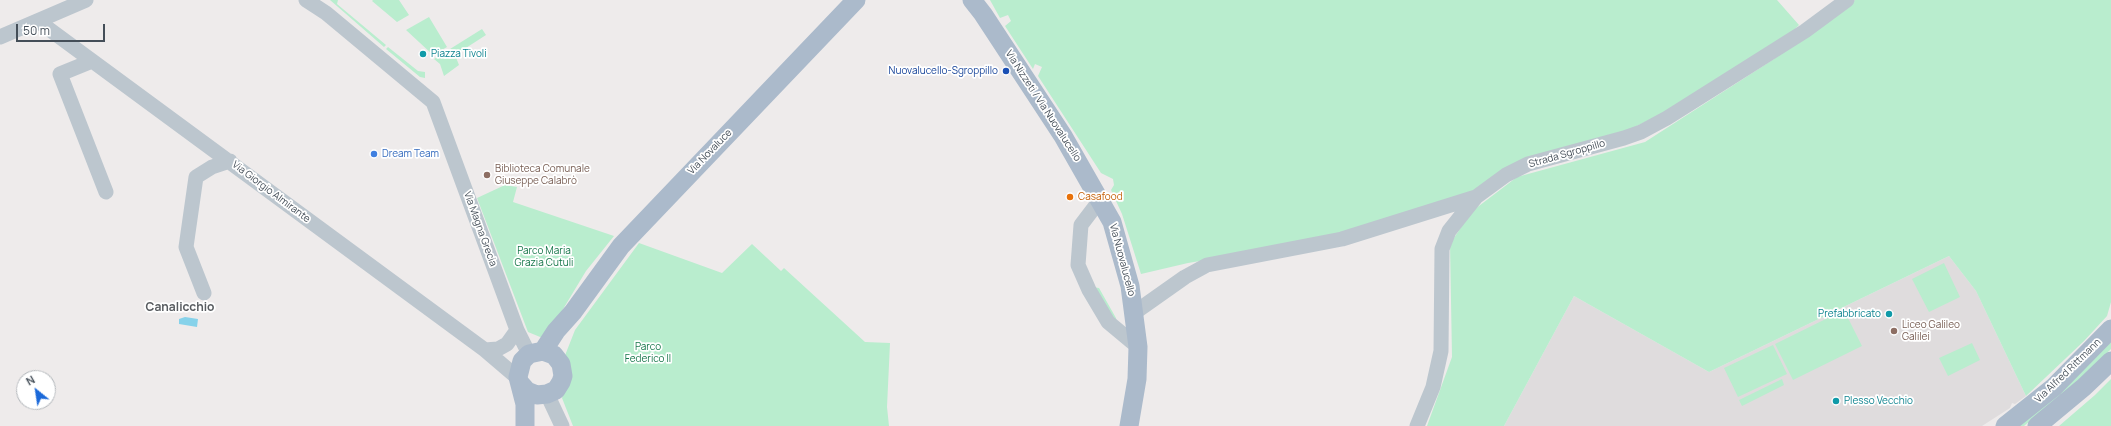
<!DOCTYPE html>
<meta charset="utf-8">
<style>
body{margin:0}
#map{position:relative;width:2111px;height:426px;overflow:hidden;background:#eeebeb;font-family:Manrope,sans-serif}
canvas{display:block}
.north{position:absolute;left:16px;top:370px;width:40px;height:40px;box-sizing:border-box;background:#fff;border:1px solid #b4b8bc;border-radius:50%;rotate:330deg;font-size:11px;font-weight:700;line-height:16px;text-align:center;color:#444e58}
.north::after{content:'';display:block;margin:auto;width:14px;height:18px;background:#1b69d9;clip-path:polygon(50% 0,100% 100%,50% 72%,0 100%)}
.scale{position:absolute;left:16px;top:24px;width:89px;height:18px;box-sizing:border-box;border:2px solid #444e58;border-top:0;padding-left:5px;font-size:12px;line-height:14px;white-space:nowrap;color:#444e58;-webkit-text-stroke:3px #fff;paint-order:stroke}
</style>
<div id="map">
<canvas width="2111" height="426"></canvas>
<div class="north">N</div>
<div class="scale">50 m</div>
</div>
<script>
const context = document.querySelector('canvas').getContext('2d');
context.lineJoin = 'round';
function fillPath(path, color) { context.fillStyle = color; context.fill(path, 'evenodd'); }
const toPath = rows => new Path2D(rows.map(r => 'M' + r).join(''));
function trace(path, color, width, dash) { context.strokeStyle = color; context.lineWidth = width; context.lineCap = dash ? 'butt' : 'round'; context.setLineDash(dash || []); context.stroke(path); }
function write(font, color, halo, rows, align = 'center') {
  context.font = font + ' Manrope,sans-serif'; context.lineWidth = 3.5; context.setLineDash([]); context.textBaseline = 'middle'; context.strokeStyle = halo; context.fillStyle = color; for (const [text, x, y, turn = 0] of rows) {
    context.save(); context.translate(x, y); context.rotate((+turn || 0) * Math.PI / 180); context.textAlign = isNaN(turn) ? turn : align; if (halo) context.strokeText(text, 0, 0); context.fillText(text, 0, 0); context.restore();
  }
}
fillPath(toPath([
 [1949,256,1976,291,2026,396,2015,404,2012,403,2010,408,1982,426,1504,426,1574,296,1709,372]
]), '#dfdcdd');
fillPath(toPath([
 [330,0,338,0,337,4,386,45,384,47],
 [373,0,399,0,409,15,397,22,372,1],
 [990,0,1777,0,1799,25,1793,31,1666,112,1616,136,1471,192,1314,242,1188,263,1141,274,1122,214,1111,190,1114,185,1113,179,1101,173,1038,76,1042,67,1035,64,1033,69,1005,26,1011,21,1008,15,1000,18],
 [1855,0,2111,0,2111,302,2107,316,2084,341,2026,396,1976,291,1949,256,1709,372,1574,296,1504,426,1427,426,1452,357,1450,244,1471,212,1517,177,1645,142,1774,59],
 [429,17,447,47,433,55,406,30],
 [482,29,486,35,455,55,459,65,444,76,440,64,434,59],
 [388,47,418,71,425,72,425,78,420,77,386,49],
 [505,185,517,187,513,202,614,236,586,271,545,339,528,332,477,198],
 [639,243,722,273,752,244,781,271,784,268,865,342,890,343,887,407,889,426,573,426,562,398,571,379,564,358,575,330],
 [1944,263,1960,297,1929,312,1912,279],
 [1092,287,1099,288,1116,318,1117,323],
 [1844,310,1862,346,1793,380,1775,344],
 [2111,342,2111,349,2088,372,2024,426,2017,426],
 [1972,343,1980,360,1948,376,1939,358],
 [1773,345,1787,374,1738,397,1724,368],
 [1782,379,1784,385,1742,406,1739,400],
 [2111,379,2111,426,2059,426,2095,395]
]), '#b9edce');
fillPath(toPath([
 [185,317,198,319,197,327,179,324,179,319]
]), '#86d2ea');
trace(toPath([
 [306,0,326,13,433,102,517,330,529,354],
 [38,21,485,350,519,379],
 [0,37,86,0],
 [92,61,60,74,106,192],
 [1100,200,1081,225,1078,265,1089,290,1108,322,1138,347],
 [204,293,186,247,196,177,212,167,230,161],
 [1134,313,1185,277,1207,265,1342,239,1476,197],
 [485,350,498,349,507,344,517,330],
 [547,394,562,426],
 [1417,426,1433,387,1441,351,1442,249,1449,231,1476,197,1506,175,1528,164,1624,138,1641,132,1667,118,1805,31,1847,0]
]), '#bcc6ce', 15);
trace(toPath([
 [972,0,983,14,1063,136,1112,222,1130,286,1138,347,1137,379,1129,426],
 [543,351,556,331,573,312,621,246,856,0],
 [520,383,527,391,537,395,547,394,556,390,561,382,563,376,561,364,554,355,543,351,529,354,522,361,518,377,525,404,525,426],
 [2005,426,2054,387,2111,329],
 [2037,426,2084,387,2111,361]
]), '#abbacb', 19);
for (const [x, y, r, color] of [
 [423,54,4,"#0f9aa8"],
 [1006,71,4,"#1a4fb4"],
 [374,154,4,"#3f7fe0"],
 [487,175,4,"#8d6e63"],
 [1070,197,4,"#e8710a"],
 [1889,314,4,"#0f9aa8"],
 [1894,331,4,"#8d6e63"],
 [1836,401,4,"#0f9aa8"]
]) { const dot = new Path2D(); dot.arc(x, y, r, 0, 2 * Math.PI); context.fillStyle = color; context.fill(dot); trace(dot, '#fff', 1.5); }
write('10px', '#0d838f', '#fff', [
 ["Piazza Tivoli",431,54],
 ["Prefabbricato",1881,314,"right"],
 ["Plesso Vecchio",1844,401]
], 'left');
write('10px', '#164399', '#fff', [
 ["Nuovalucello-Sgroppillo",998,71]
], 'right');
write('10px', '#444e58', '#fff', [
 ["Via Nizzeti / Via Nuovalucello",1043,106,57],
 ["Via Novaluce",710,152,-46],
 ["Strada Sgroppillo",1567,154,-16],
 ["Via Giorgio Almirante",271,192,37],
 ["Via Magna Grecia",480,229,70],
 ["Via Nuovalucello",1122,260,75],
 ["Via Alfred Rittmann",2068,371,-44]
]);
write('10px', '#366cbe', '#fff', [
 ["Dream Team",382,154]
], 'left');
write('10px', '#785e54', '#fff', [
 ["Biblioteca Comunale",495,169],
 ["Giuseppe Calabrò",495,181],
 ["Liceo Galileo",1902,325],
 ["Galilei",1902,337]
], 'left');
write('10px', '#c56008', '#fff', [
 ["Casafood",1078,197]
], 'left');
write('10px', '#17774a', '#fff', [
 ["Parco Maria",544,251],
 ["Grazia Cutuli",544,263],
 ["Parco",648,347],
 ["Federico II",648,359]
]);
write('bold 12px', '#585c60', '#fff', [
 ["Canalicchio",180,308]
]);
</script>
